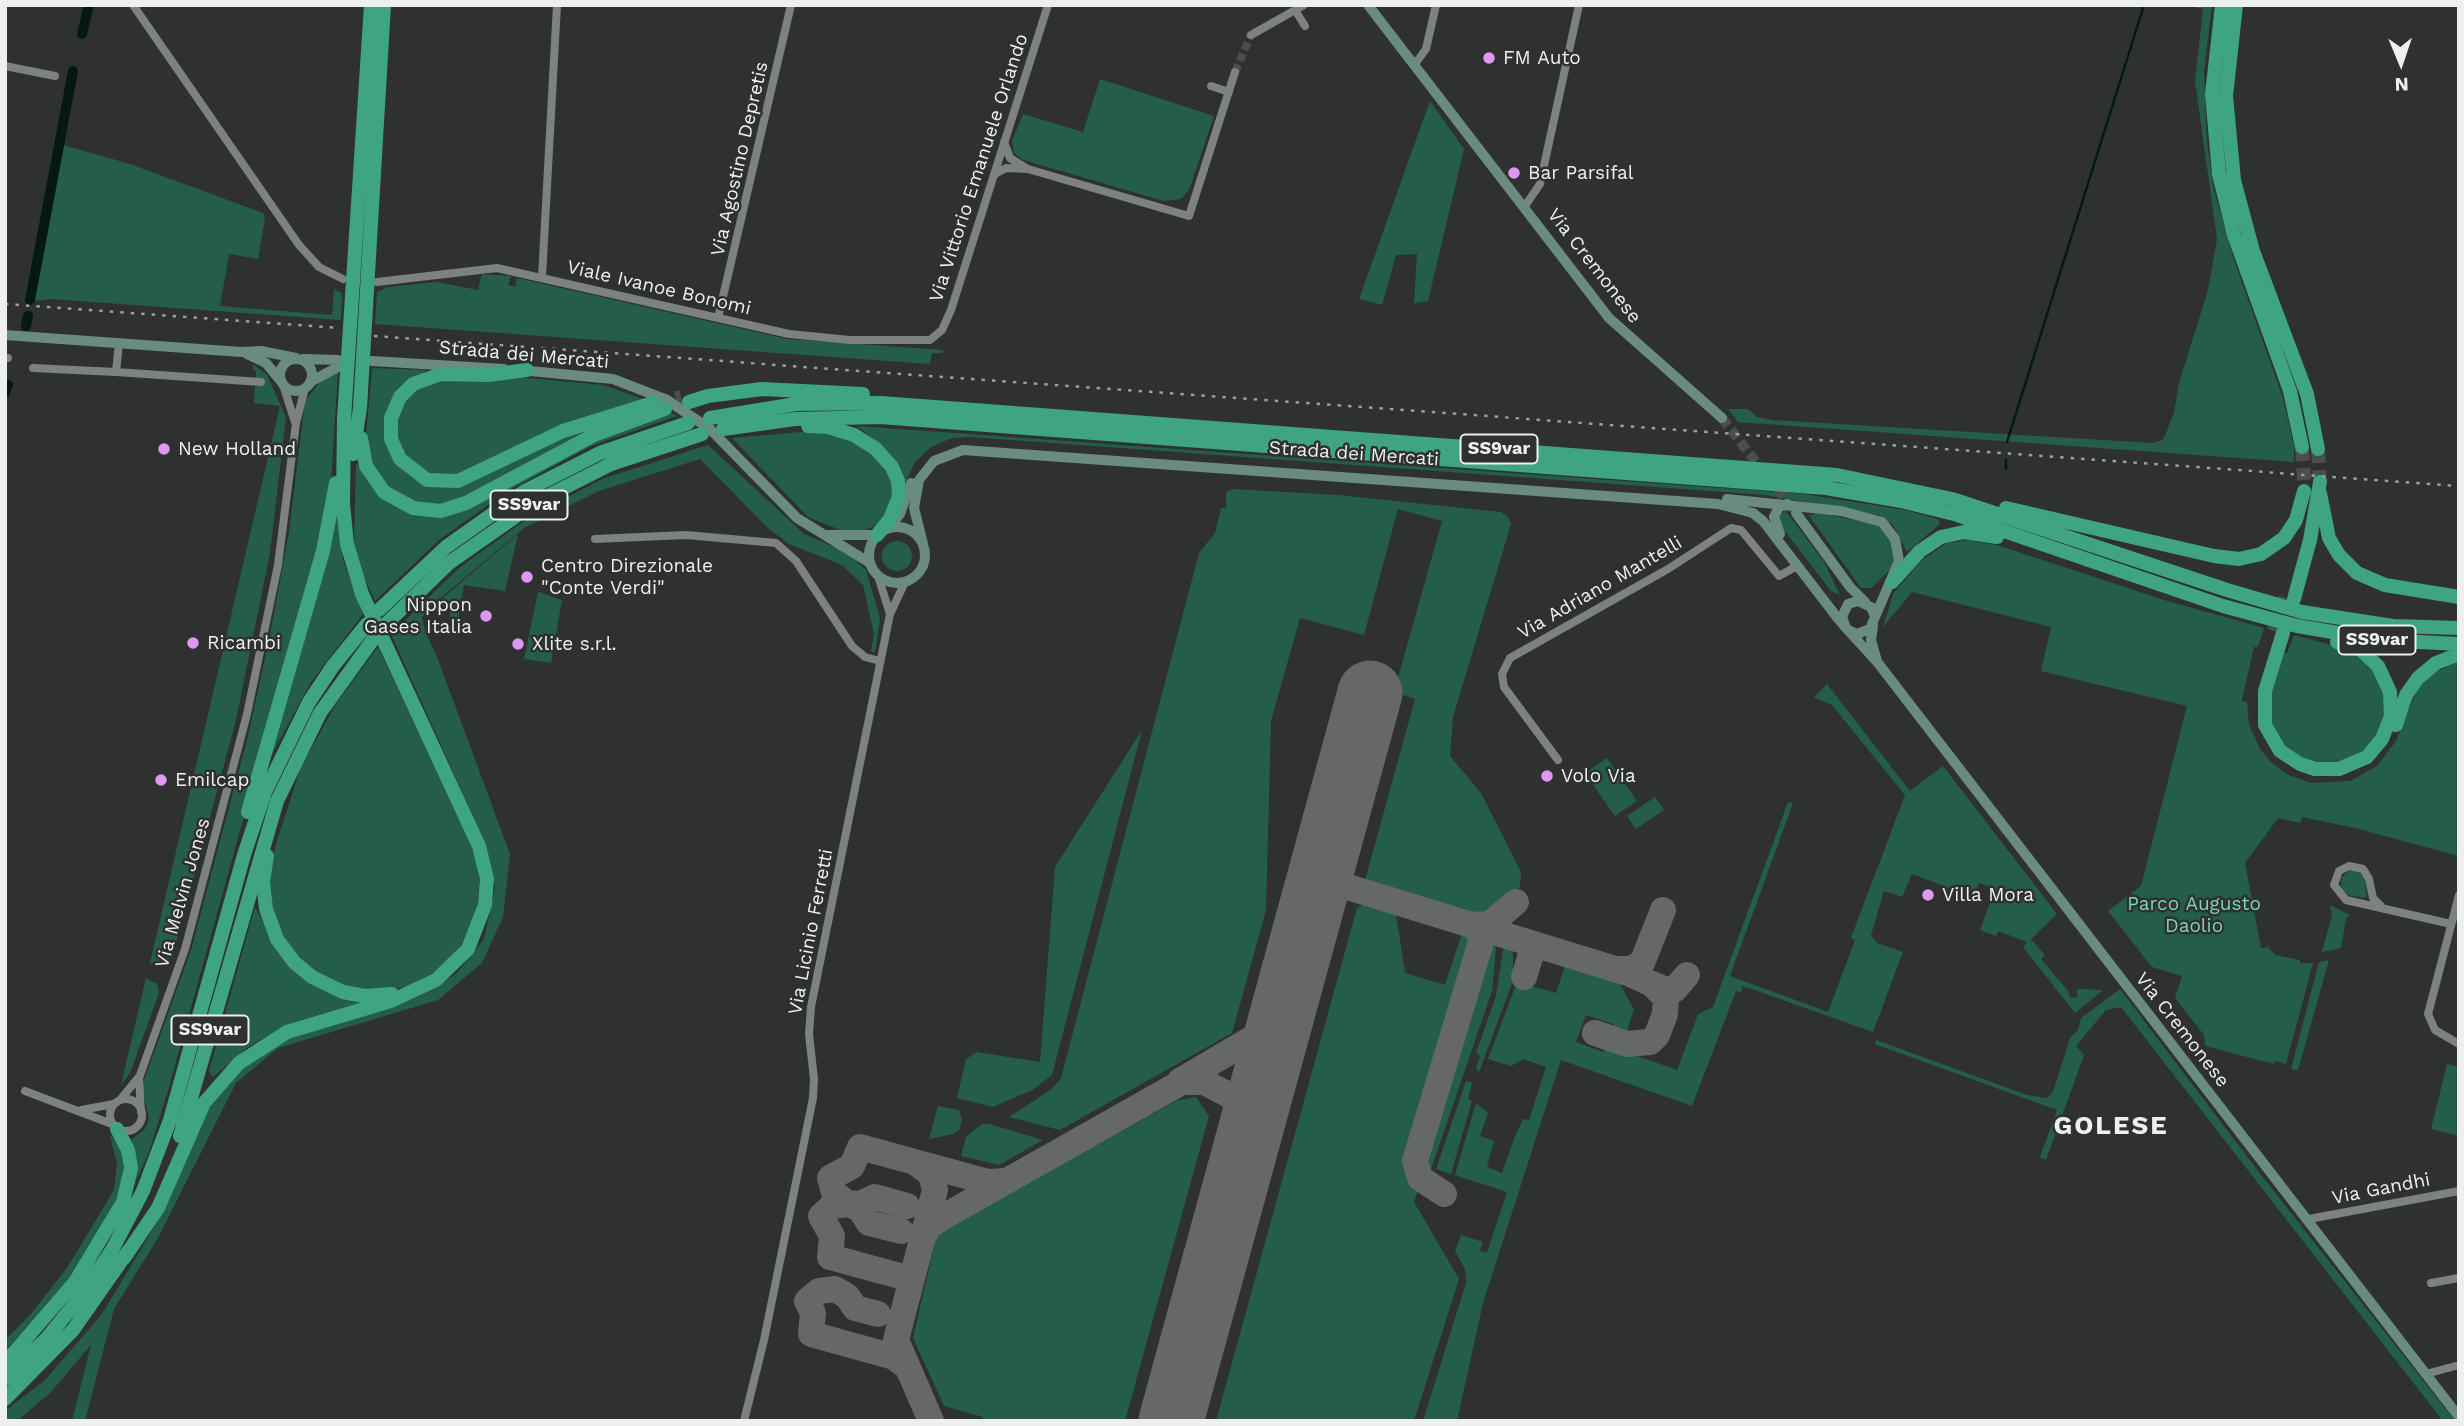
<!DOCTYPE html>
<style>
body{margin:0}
#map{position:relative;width:2464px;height:1426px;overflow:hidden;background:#2e312f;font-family:"Work Sans",sans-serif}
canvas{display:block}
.frame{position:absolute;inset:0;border:7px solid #eef0ef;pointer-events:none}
.north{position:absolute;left:2366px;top:28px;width:70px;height:70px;-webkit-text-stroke:5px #2e312f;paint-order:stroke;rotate:178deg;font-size:19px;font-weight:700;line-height:28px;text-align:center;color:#eef0ef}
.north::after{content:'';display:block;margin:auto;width:24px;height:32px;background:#eef0ef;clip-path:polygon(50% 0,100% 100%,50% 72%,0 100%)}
</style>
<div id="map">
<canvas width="2464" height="1426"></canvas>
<div class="frame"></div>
<div class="north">N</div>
</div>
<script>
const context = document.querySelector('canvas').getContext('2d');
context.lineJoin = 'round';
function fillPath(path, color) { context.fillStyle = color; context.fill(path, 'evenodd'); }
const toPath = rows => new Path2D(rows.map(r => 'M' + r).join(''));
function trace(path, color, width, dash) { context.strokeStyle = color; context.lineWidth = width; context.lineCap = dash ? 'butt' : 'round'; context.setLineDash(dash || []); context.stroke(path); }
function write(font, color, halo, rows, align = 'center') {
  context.font = font + ' "Work Sans",sans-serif'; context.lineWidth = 5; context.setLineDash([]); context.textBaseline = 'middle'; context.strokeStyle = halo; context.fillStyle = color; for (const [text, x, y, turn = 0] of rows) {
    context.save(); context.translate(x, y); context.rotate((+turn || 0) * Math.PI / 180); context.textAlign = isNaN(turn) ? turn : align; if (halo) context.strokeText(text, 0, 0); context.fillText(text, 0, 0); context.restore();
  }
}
fillPath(toPath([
 [2184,5,2212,5,2204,71,2207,142,2214,190,2233,257,2283,398,2294,446,2294,462,1738,422,1728,409,1748,409,1757,417,1772,420,2153,443,2163,440,2174,413,2179,383,2208,290,2217,239,2195,81,2203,9],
 [1100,79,1214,116,1189,190,1181,199,1164,201,1023,160,1014,153,1012,141,1023,114,1083,132],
 [1430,101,1464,149,1428,301,1414,303,1417,254,1396,255,1382,305,1359,299],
 [63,145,130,164,263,213,265,218,258,259,229,254,220,306,332,315,334,289,342,293,341,320,51,299,34,301],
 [482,274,511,276,508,285,515,287,517,278,787,339,944,350,942,353,932,353,930,364,375,324,377,292,387,287,437,282,478,290],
 [253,364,267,375,286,417,270,553,236,720,175,948,168,961,154,964,150,963,280,406,254,403,256,371,253,370],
 [372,368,427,370,399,391,395,462,412,478,429,486,450,487,560,438,618,417,457,502,427,506,392,493,374,472,366,436],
 [338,370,331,484,319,546,167,1094,150,1149,133,1188,131,1140,145,1129,149,1119,142,1086,191,950,248,736,269,640,289,532,305,401,320,382],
 [527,378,603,385,646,400,456,475,429,475,403,454,395,428,403,401,426,381],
 [670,412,677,416,591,446,506,492,439,540,375,601,361,571,354,543,356,463,390,503,424,516,595,440],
 [857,426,1804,494,1905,510,1938,519,1940,524,1907,552,1893,525,1878,515,1765,495,971,437,952,438,931,447,915,462,905,483,874,440],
 [813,431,849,438,874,454,891,477,894,501,879,523,866,530,845,532,808,517,732,438],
 [708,445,804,534,846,552,866,570,880,618,875,653,871,651,874,634,863,585,842,565,789,544,769,529,700,459,599,491,524,528,431,606,422,617,425,631,437,657,510,854,503,917,482,963,438,1000,278,1048,236,1083,158,1238,114,1309,85,1421,72,1421,91,1345,51,1392,17,1421,5,1421,5,1411,45,1380,102,1314,156,1224,197,1126,229,1079,281,1039,416,997,456,974,484,939,495,888,484,841,391,634,459,568,528,518,602,479],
 [1233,489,1338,495,1501,512,1508,517,1511,524,1453,717,1450,756,1481,793,1521,872,1520,887,1496,911,1479,919,1364,884,1415,699,1394,692,1442,521,1398,509,1364,635,1300,618,1271,721,1266,910,1232,1033,1060,1130,1009,1117,1052,1089,1061,1078,1199,553,1215,533,1221,508,1226,508,1226,492],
 [337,505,343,560,363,614,311,682,270,758],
 [1785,510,1824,562,1840,595,1831,591,1781,526,1779,518],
 [1815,512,1879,525,1891,539,1895,559,1891,569,1871,588,1861,588,1808,514,1814,515],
 [518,534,505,591,464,585,458,620,449,619,451,609,432,607],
 [1968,540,1997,545,2164,600,2264,628,2258,647,2254,647,2243,695,2242,701,2247,702,2249,725,2260,749,2271,762,2286,774,2311,783,2350,781,2377,766,2396,741,2418,688,2432,674,2459,661,2459,856,2355,828,2302,817,2300,823,2278,818,2245,863,2261,948,2268,947,2275,955,2300,960,2300,963,2313,963,2286,1064,2275,1061,2274,1064,2205,1046,2204,1035,2175,998,2182,976,2152,967,2108,911,2141,886,2187,706,2041,671,2051,627,1996,613,1912,592,1883,627,1893,594,1922,560,1947,543],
 '882 556a15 15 0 1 1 30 0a15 15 0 1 1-30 0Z',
 [538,592,562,600,551,663,524,659],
 [2294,635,2354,651,2380,677,2387,712,2374,743,2349,762,2319,766,2289,753,2270,725,2268,705,2282,652,2287,653],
 [378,647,469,839,477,863,480,885,477,909,466,938,457,952,427,978,407,987,374,992,344,987,304,965,277,927,269,889,275,847,301,767,336,704],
 [1827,684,1910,791,1943,766,2057,914,2031,939,2045,955,2041,959,2069,992,2070,998,2077,997,2077,989,2103,990,2075,1013,2023,947,2027,942,1998,931,1996,936,1980,930,1995,889,1979,883,1973,897,1912,874,1902,897,1884,891,1871,935,1877,943,1903,952,1873,1032,1743,986,1741,992,1736,991,1692,1106,1561,1060,1483,1303,1457,1421,1423,1421,1466,1283,1465,1269,1455,1251,1461,1235,1483,1242,1480,1251,1487,1253,1507,1192,1455,1175,1476,1103,1488,1113,1480,1136,1494,1141,1487,1167,1502,1173,1515,1136,1523,1119,1529,1120,1546,1067,1523,1059,1511,1066,1488,1059,1517,982,1556,993,1565,966,1619,982,1634,1010,1625,1036,1611,1031,1613,1024,1586,1015,1576,1042,1603,1052,1606,1045,1677,1070,1698,1014,1713,1007,1788,802,1793,803,1730,976,1828,1012,1855,940,1851,938,1905,795,1832,705,1814,697],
 [1142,730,1052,1075,1034,1089,993,1107,957,1098,966,1059,977,1052,1040,1062,1055,867],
 [1607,758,1637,801,1615,816,1585,773],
 [1655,797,1664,810,1636,829,1627,816],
 [2349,871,2357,871,2364,877,2367,896,2365,898,2348,895,2341,888,2342,877],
 [1371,901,1395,908,1405,973,1445,985,1463,930,1476,934,1478,943,1412,1160,1410,1176,1420,1184,1414,1202,1459,1279,1414,1421,1216,1421,1357,908],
 [2330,905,2350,915,2346,918,2341,948,2322,952,2332,915],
 [255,907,278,950,362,1004,277,1030,247,1048,213,1077,209,1071],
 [1487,937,1496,948,1492,991,1428,1178,1421,1170,1420,1158],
 [1504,943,1513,945,1513,981,1479,1072,1476,1068,1480,1056,1476,1053,1496,996],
 [2329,960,2298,1070,2291,1069,2319,962],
 [146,978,157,984,159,993,130,1073,121,1085],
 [2120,989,2258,1171,2455,1421,2443,1421,2121,1007,2106,1010,2076,1046,2084,1055,2046,1160,2040,1157,2057,1110,1875,1044,1876,1040,2027,1095,2047,1098,2053,1092,2070,1038,2078,1030,2081,1018],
 [2447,1064,2459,1067,2459,1136,2431,1129],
 [1466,1081,1472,1083,1468,1099,1472,1101,1451,1174,1436,1169],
 [1196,1097,1209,1116,1125,1421,982,1421,983,1417,944,1406,913,1338,936,1237,954,1223,1178,1100],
 [938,1106,959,1110,962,1119,959,1130,953,1134,929,1139],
 [982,1124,989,1124,1043,1140,999,1165,961,1156,966,1137],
 [110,1135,121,1146,124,1176,112,1211,70,1279,5,1351,5,1340,30,1315,67,1268,114,1190,117,1164]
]), '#245e4b');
trace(toPath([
 [2007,442,2144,5],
 [2006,469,2006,460]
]), '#051912', 2.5);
trace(toPath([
 [82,34,89,5],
 [30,300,73,71],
 [26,326,28,316],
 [5,393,8,385]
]), '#051912', 10);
trace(toPath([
 [1312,907,1326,889,1336,886,1351,888,1628,973,1652,984,1666,998,1665,1014,1657,1035,1650,1042,1627,1044,1595,1033],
 [1472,925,1490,924,1516,902],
 [1615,969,1631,969,1642,963,1663,910],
 [1524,977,1532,951,1524,941],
 [1652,984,1664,989,1675,989,1687,975],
 [1180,1081,1258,1035,1276,1013,1294,970],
 [916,1163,931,1174,935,1190,896,1340,931,1421],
 [1444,1194,1420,1178,1415,1161,1483,935,1470,924],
 [907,1206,875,1197,860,1204,847,1203,834,1193,830,1178,852,1166,860,1147,988,1182,1006,1181],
 [901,1231,869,1223,860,1209,848,1204,832,1206,821,1216,832,1236,830,1257,911,1279],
 [923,1237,929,1226,943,1217,1182,1082,1204,1082,1231,1096,1248,1123,1246,1147],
 [878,1314,855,1308,847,1296,835,1289,819,1291,807,1301,813,1313,811,1334,894,1357,906,1366]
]), '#656866', 26);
trace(toPath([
 [1171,1421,1370,693]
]), '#656866', 65);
trace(toPath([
 [1235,72,1251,35]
]), '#4b4e4c', 8, [8, 4]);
trace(toPath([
 [1722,418,1793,510]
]), '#4b4e4c', 10, [10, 5]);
trace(toPath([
 [655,403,681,397],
 [2302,447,2304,480],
 [2318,449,2320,482],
 [2274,631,2285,597]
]), '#4b4e4c', 14, [14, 7]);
trace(toPath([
 [133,5,299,245,319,267,343,279],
 [1295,10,1305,26],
 [1251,35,1304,5],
 [1415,64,1426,49,1436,5],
 [5,66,55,76],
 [1211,86,1229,92],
 [1004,142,1010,158,1026,168],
 [995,174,1006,168,1028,169,1189,216,1235,72],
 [1525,206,1540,184,1579,5],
 [542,277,557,5],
 [377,282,497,268,789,334,850,340,930,340,942,330,951,310,1048,5],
 [718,318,791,5],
 [5,358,8,358],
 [33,368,116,372,119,343],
 [116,372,261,382],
 [283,385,295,422],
 [595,539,686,535,776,543,796,561,852,646,865,657,880,661],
 [878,576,890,614,905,582],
 [1558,760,1504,687,1502,674,1510,658,1668,569,1731,528,1741,530,1779,576,1797,566],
 [2459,895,2428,1014,2435,1030,2459,1044],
 [2381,906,2373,898,2369,879,2363,869,2349,866,2339,871,2334,885,2346,900,2451,924],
 [25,1091,112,1124],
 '110 1115a16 16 0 1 1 32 0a16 16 0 1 1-32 0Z',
 [120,1100,138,1078],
 [81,1110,114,1104],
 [141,1112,139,1078,185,949,247,714,278,565,296,423,305,388],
 [2309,1219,2459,1191],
 [2431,1283,2459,1278],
 [2426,1374,2459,1365],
 [744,1421,764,1340,813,1098,814,1079,809,1034,811,1007,890,614]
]), '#7d817f', 8);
trace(toPath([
 [1368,5,1609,318,1722,418],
 [5,335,241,352,261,351,296,358],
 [247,354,266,363,280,380],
 '280 375a16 16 0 1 1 32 0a16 16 0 1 1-32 0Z',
 [303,359,338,360],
 [372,361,504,369],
 [520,370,613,379,667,400,710,429,797,518,870,563],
 [310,382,338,367],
 [1727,499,1841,511,1882,522,1895,539,1899,561,1875,617],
 [1796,513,1850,587,1865,602],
 [891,525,900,514,911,483],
 '869 555a28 28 0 1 1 56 0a28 28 0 1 1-56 0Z',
 [1780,534,1774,517,1779,507,1787,504],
 [827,535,877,535],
 [923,544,914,508,919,480,934,461,963,450,1718,504,1753,513,1763,521,1836,616,1846,628,1848,630,1857,634,1870,629,1875,617,1871,607,1858,601,1848,604,1842,617,1846,628,1878,663,2459,1417],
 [1873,626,1871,640,1877,661]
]), '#6a8c80', 10);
trace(toPath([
 [2222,5,2212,94,2219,174,2234,235,2290,391,2302,447],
 [2236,5,2226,96,2234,180,2253,251,2307,394,2318,449],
 [527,370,488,375,441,374,413,384,400,397,391,418,391,439,400,459,427,480,458,481,563,431,653,403],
 [689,402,708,396,762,389,863,394],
 [710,418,796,404,881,403,1837,475,1952,499,2227,590,2302,612,2393,626,2459,628],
 [808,426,828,427,854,435,876,449,892,467,898,481,899,497,890,519,877,535],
 [723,429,795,419,880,417,1826,488,1901,501,1954,514,2223,606,2297,626,2380,640,2459,644],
 [361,438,366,466,384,492,413,508,441,511,466,503,594,435,665,409],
 [353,454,360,408,384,5],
 [2320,493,2329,538,2339,555,2357,573,2385,585,2459,597],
 [2006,508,2214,556,2239,559,2261,554,2284,538,2296,520,2304,491],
 [1892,582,1920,551,1941,537,1964,532,1997,537],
 [2294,599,2310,540,2320,482],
 [379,610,446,547,525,491,600,453,688,423],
 [386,624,449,563,536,502,611,464,702,434],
 [2283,633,2265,691,2265,725,2280,751,2300,764,2315,769,2339,769,2367,757,2382,739,2391,716,2390,692,2378,666,2361,650,2337,642],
 [2396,725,2406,695,2418,678,2436,663,2459,654],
 [248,812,323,551,336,483],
 [267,856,263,882,266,909,277,939,294,962,312,977,343,992,364,996,392,994],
 [180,1136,277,801,320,713,374,638],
 [124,1258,158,1208,204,1103,239,1063,287,1032,391,1001,436,980,468,949,485,905,487,879,479,846,362,594,347,544,343,504,344,419,371,5],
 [5,1363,75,1282,123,1202,131,1168,128,1150,117,1129],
 [5,1379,47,1338,82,1295,112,1250,143,1191,170,1120,244,855,265,792,309,702,333,666,367,624],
 [5,1399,73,1330,129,1250]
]), '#3ea483', 14);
trace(toPath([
 [5,304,340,328],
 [374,336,2459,486]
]), '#9c9e9d', 2.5, [3.5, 7]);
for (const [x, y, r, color] of [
 [1489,58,7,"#de98f2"],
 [1514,173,7,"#de98f2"],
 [164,449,7,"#de98f2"],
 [527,577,7,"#de98f2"],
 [486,616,7,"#de98f2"],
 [193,643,7,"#de98f2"],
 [518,644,7,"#de98f2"],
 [1547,776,7,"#de98f2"],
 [161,780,7,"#de98f2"],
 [1928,895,7,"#de98f2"]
]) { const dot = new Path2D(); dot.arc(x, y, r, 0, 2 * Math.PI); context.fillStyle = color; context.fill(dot); trace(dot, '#2e312f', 2.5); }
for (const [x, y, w] of [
 [1499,449,77],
 [529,505,77],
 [2377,640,77],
 [210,1030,77]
]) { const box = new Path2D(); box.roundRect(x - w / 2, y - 14.5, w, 29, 5); context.fillStyle = '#2e312f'; context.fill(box); trace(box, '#eef0ef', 2); }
write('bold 18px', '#eef0ef', null, [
 ["SS9var",1499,449],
 ["SS9var",529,505],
 ["SS9var",2377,640],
 ["SS9var",210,1030]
]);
write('19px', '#eef0ef', '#2e312f', [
 ["FM Auto",1503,58],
 ["Bar Parsifal",1528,173],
 ["New Holland",178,449],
 ["Centro Direzionale",541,566],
 ["\"Conte Verdi\"",541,588],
 ["Nippon",472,605,"right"],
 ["Gases Italia",472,627,"right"],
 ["Ricambi",207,643],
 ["Xlite s.r.l.",532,644],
 ["Volo Via",1561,776],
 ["Emilcap",175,780],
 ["Villa Mora",1942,895]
], 'left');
write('19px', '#eef0ef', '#2e312f', [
 ["Via Agostino Depretis",740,159,-77],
 ["Via Vittorio Emanuele Orlando",979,168,-72],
 ["Via Cremonese",1594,266,52],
 ["Viale Ivanoe Bonomi",659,288,13],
 ["Strada dei Mercati",524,355,5],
 ["Strada dei Mercati",1354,454,4],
 ["Via Adriano Mantelli",1600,588,-30],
 ["Via Melvin Jones",183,893,-74],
 ["Via Licinio Ferretti",811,932,-79],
 ["Via Cremonese",2182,1030,52],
 ["Via Gandhi",2381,1189,-11]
]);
write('19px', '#77d8b5', '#2e312f', [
 ["Parco Augusto",2194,904],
 ["Daolio",2194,926]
]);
context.letterSpacing = '2px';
write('bold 26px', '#eef0ef', '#2e312f', [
 ["GOLESE",2111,1126]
]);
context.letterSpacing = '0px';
</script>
